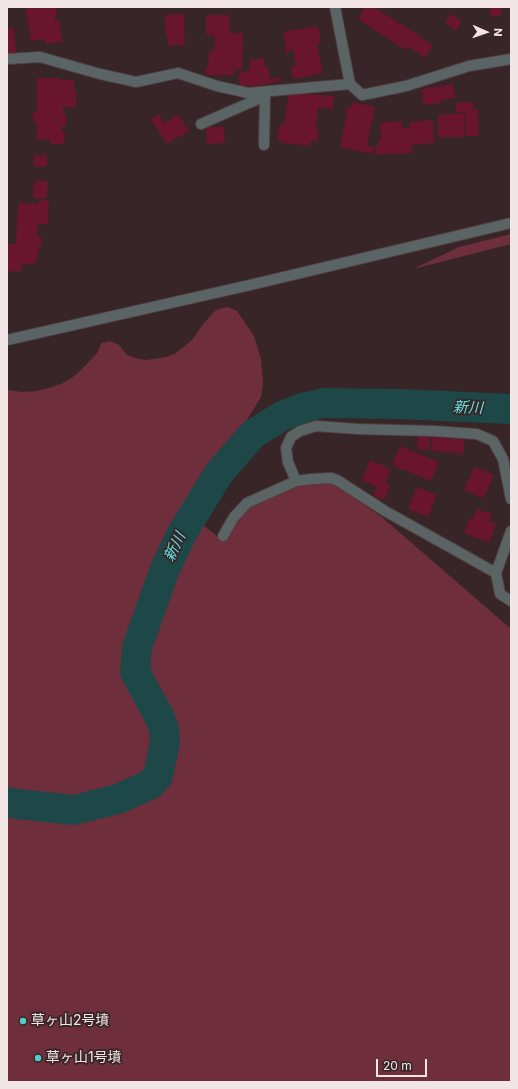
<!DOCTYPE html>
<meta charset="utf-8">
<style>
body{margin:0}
#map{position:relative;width:518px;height:1089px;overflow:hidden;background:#372527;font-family:Inter,sans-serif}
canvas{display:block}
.frame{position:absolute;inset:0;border:8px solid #f1e5e6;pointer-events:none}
.north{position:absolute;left:466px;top:12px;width:40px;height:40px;-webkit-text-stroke:3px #372527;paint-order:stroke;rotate:92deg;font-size:11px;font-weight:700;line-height:16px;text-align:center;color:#f1e5e6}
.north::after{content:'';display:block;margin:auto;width:14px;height:18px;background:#f1e5e6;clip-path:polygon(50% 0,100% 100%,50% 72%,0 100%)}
.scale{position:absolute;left:376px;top:1059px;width:51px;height:18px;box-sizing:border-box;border:2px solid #f1e5e6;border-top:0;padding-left:5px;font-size:12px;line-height:14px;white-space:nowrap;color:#f1e5e6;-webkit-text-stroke:3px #372527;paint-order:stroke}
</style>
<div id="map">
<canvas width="518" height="1089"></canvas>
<div class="frame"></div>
<div class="north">N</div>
<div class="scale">20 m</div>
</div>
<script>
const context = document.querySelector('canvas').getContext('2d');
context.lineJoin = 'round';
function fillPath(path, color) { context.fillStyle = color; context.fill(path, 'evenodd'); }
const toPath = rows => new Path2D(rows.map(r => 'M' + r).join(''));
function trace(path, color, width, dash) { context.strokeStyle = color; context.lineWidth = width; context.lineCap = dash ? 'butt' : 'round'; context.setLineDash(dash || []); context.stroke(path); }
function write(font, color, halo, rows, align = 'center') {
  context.font = font + ' Inter,"Noto Sans JP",sans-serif'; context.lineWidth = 3.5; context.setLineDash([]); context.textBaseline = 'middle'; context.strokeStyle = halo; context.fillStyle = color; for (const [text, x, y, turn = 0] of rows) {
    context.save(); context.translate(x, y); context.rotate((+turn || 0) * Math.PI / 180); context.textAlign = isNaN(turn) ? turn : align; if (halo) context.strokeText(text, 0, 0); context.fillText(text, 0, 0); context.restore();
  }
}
fillPath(toPath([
 [511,234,511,244,413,269,459,247],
 [228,307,237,311,254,336,261,359,263,385,261,397,223,459,202,524,224,542,245,512,252,506,292,487,312,483,330,483,336,485,383,518,511,629,511,1082,7,1082,7,390,22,392,36,391,49,388,61,384,73,377,83,368,98,352,101,343,110,341,119,345,127,355,136,358,146,360,167,357,176,353,192,340,204,323,216,310,222,308]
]), '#6e2e3c');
trace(toPath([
 [7,802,17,804,74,810,118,799,151,784,158,776,165,742,164,729,159,716,135,672,137,647,165,569,182,533,219,473,253,434,282,416,302,408,323,403,398,404,511,409]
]), '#1e4848', 30);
fillPath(toPath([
 [25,7,56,7,57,16,54,17,55,20,59,20,63,42,46,44,45,39,31,41],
 [365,7,374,7,416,34,409,45,416,34,433,46,425,58,408,46,405,50,358,19],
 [489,7,501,7,502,15,491,17],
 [184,14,185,45,168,46,168,37,166,37,165,15],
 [451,14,462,21,456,31,445,23],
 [206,15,229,15,230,33,243,33,242,69,234,69,234,75,206,75,206,67,208,67,209,51,214,51,215,35,206,35],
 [318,26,321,42,317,43,323,73,293,79,291,67,296,66,293,50,288,50,289,53,285,54,284,51,286,50,283,32],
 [14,28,16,53,7,54,7,29],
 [264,58,265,67,268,66,270,79,281,77,281,81,251,87,250,85,240,87,238,73,249,71,248,68,250,68,250,60],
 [37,78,61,78,61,80,74,80,74,91,76,91,76,107,63,107,63,114,66,114,66,126,62,126,62,132,65,132,64,144,50,144,50,140,36,139,37,122,33,122,33,111,37,112],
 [453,84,455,98,441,100,441,103,425,105,425,103,423,103,422,89],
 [289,92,334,96,333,109,318,108,316,130,319,130,318,141,310,141,310,146,282,143,282,141,277,141,279,125,284,125],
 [353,102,375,107,367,146,374,147,372,154,340,147,348,106,352,107],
 [473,102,473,109,478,109,479,136,466,136,465,112,456,112,456,103],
 [464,113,465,137,438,137,438,115,444,115,444,114],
 [159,114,164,123,178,114,189,131,167,144,151,119],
 [433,120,434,143,412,145,413,153,376,155,375,146,378,146,378,141,381,141,380,123,401,121,403,128,410,128,410,122],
 [206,127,224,127,225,143,207,144],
 [34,155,47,155,47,166,34,167],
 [34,181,48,181,47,198,33,198],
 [39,200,49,200,48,224,38,224,37,237,42,237,41,248,38,247,37,262,34,262,34,265,21,264,21,272,7,271,7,244,16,244,18,203,38,204],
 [433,435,465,440,463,454,431,450],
 [418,436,430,437,429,450,417,449],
 [400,446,439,462,431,481,392,465],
 [370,460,391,469,385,483,390,485,384,500,373,496,377,487,362,480],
 [474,467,494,475,484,498,464,490],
 [417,487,437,495,428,517,408,509],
 [477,509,492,514,489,521,496,524,489,543,464,533,470,517,473,519]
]), '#68152d');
const minor = toPath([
 [335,7,350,84,362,95,406,86,469,66,511,59],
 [7,59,40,57,100,74,136,82,178,73,217,86,248,93,350,84],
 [201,124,265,96,268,91],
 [264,145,265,96],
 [7,340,250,285,511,223],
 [296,481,288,462,286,448,291,437,300,431,316,426,358,429,434,431,477,434,493,441,503,459,511,499],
 [223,536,234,517,247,503,296,481,312,479,331,478,337,480,385,511,496,573,500,594,511,601],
 [496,573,511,531]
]);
trace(minor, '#514042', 12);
trace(minor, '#5a6464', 10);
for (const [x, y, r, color] of [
 [23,1021,4,"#52cdcc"],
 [38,1058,4,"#52cdcc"]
]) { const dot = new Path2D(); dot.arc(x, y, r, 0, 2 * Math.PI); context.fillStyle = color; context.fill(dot); trace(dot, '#372527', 1.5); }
write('14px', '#f1e5e6', '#372527', [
 ["草ヶ山2号墳",31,1021],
 ["草ヶ山1号墳",46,1058]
], 'left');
write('italic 15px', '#5ee6e5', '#372527', [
 ["新川",468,408,2],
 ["新川",175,547,-64]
]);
</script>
